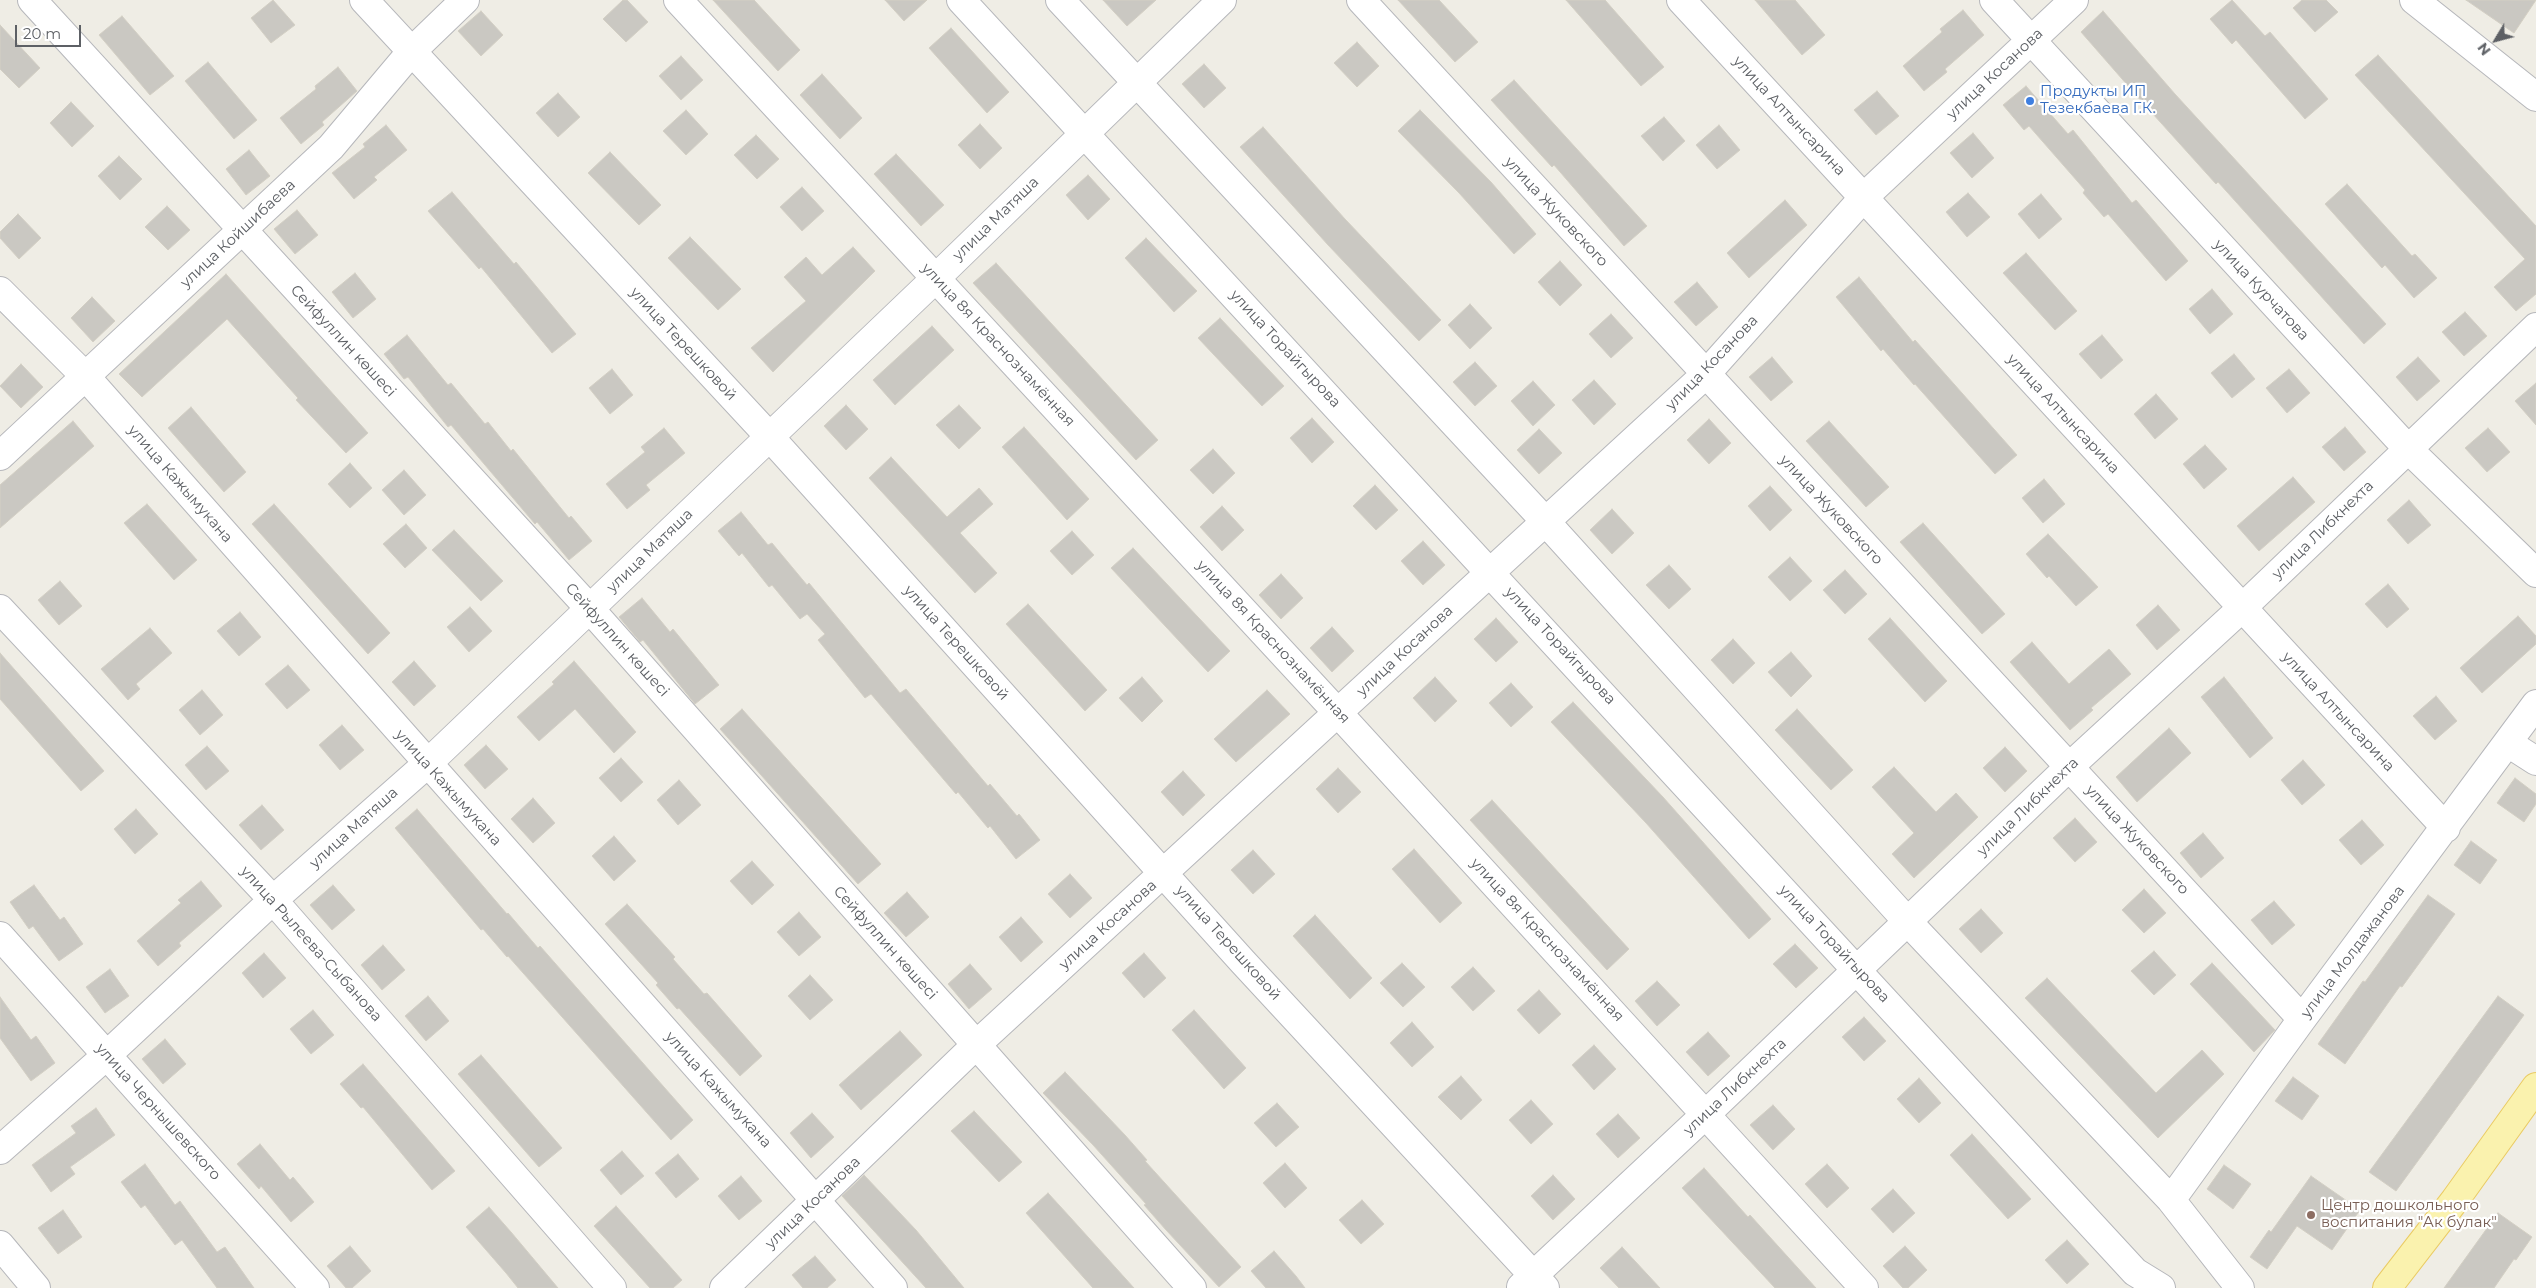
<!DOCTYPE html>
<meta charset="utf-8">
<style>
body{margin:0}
#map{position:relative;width:2536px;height:1288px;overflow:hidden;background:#efede5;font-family:Montserrat,sans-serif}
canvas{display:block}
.north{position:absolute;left:2471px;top:15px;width:50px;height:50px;-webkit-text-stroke:4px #fff;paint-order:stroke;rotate:233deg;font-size:14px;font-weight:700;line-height:20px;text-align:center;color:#5d6065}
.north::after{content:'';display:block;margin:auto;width:18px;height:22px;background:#5d6065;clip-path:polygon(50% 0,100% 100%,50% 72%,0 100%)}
.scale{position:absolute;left:15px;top:25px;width:66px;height:22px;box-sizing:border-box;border:2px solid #5d6065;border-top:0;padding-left:6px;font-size:15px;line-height:18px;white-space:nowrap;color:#5d6065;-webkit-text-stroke:4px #fff;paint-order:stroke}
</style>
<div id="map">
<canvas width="2536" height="1288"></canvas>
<div class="north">N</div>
<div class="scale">20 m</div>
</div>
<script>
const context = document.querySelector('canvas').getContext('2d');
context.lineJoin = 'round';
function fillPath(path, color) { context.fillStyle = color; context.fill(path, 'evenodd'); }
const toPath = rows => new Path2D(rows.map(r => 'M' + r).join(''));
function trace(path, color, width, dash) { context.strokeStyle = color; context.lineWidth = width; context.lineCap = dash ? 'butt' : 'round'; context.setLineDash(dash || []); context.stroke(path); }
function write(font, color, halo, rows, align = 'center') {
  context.font = font + ' Montserrat,sans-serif'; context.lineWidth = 4.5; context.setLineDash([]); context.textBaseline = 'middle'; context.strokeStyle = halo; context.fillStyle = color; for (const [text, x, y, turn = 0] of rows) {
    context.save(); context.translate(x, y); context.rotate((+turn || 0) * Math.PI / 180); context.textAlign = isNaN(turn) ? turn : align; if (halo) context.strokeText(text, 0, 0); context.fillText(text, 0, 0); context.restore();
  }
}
const building = toPath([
 [273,0,295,25,271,43,251,18,273,0],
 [623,0,627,0,648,22,626,42,603,19,623,0],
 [713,0,754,0,800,50,778,71,713,0],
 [885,0,927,0,904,21,885,0],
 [1103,0,1156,0,1127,26,1103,0],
 [1398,0,1439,0,1478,42,1455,62,1398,0],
 [1566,0,1605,0,1664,67,1641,86,1566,0],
 [1755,0,1795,0,1825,35,1802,55,1755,0],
 [2232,0,2265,36,2270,32,2328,99,2305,119,2236,40,2232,44,2210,19,2232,0],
 [2302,0,2326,0,2338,12,2315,32,2293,8,2302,0],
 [2466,0,2536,0,2514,33,2466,0],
 [1963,10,1984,35,1945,69,1947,72,1924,91,1903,66,1942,32,1940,29,1963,10],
 [481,11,503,35,481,56,458,31,481,11],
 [2103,11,2175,94,2386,324,2364,344,2218,182,2216,184,2143,103,2081,32,2103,11],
 [122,16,174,76,150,95,99,35,122,16],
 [0,25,40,68,19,88,0,69,0,25],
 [951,28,1009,92,987,113,929,48,951,28],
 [1357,42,1379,66,1357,87,1334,63,1357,42],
 [2378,55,2536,226,2536,294,2516,311,2494,287,2525,259,2355,75,2378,55],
 [681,56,703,80,681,100,659,76,681,56],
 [208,62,257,120,234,139,185,81,208,62],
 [1204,64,1226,88,1204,108,1182,84,1204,64],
 [338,67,357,91,322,122,324,125,301,144,280,118,316,89,315,86,338,67],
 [822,74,862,118,840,139,800,95,822,74],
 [1514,80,1647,226,1624,246,1554,165,1552,167,1491,100,1514,80],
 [2026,86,2068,134,2073,130,2132,203,2136,200,2188,261,2166,281,2108,214,2104,217,2083,193,2085,190,2029,126,2024,130,2003,105,2026,86],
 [1877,91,1899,116,1876,135,1854,110,1877,91],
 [558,93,580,117,558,137,536,113,558,93],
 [71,102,94,126,72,147,50,123,71,102],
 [686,110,708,134,686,155,663,131,686,110],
 [1420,110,1491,182,1536,234,1514,254,1459,193,1398,131,1420,110],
 [1664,117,1685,141,1663,161,1641,136,1664,117],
 [980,124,1002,148,980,169,958,145,980,124],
 [386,125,407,150,374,177,377,180,354,199,332,173,365,147,363,144,386,125],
 [1719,125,1740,150,1717,169,1696,145,1719,125],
 [1263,127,1345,219,1441,320,1419,341,1328,245,1240,147,1263,127],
 [1973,133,1994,158,1972,178,1950,153,1973,133],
 [756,135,779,159,757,179,734,155,756,135],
 [249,150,270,176,246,195,226,169,249,150],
 [610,152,661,205,639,225,588,173,610,152],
 [896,154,944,205,921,226,874,174,896,154],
 [119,156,142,179,120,200,98,176,119,156],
 [1088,175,1110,199,1088,220,1066,195,1088,175],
 [2347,184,2412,256,2415,254,2437,278,2414,298,2385,265,2382,268,2325,204,2347,184],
 [802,187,824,211,802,231,780,207,802,187],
 [452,192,514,264,516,262,576,334,552,353,481,267,479,269,428,211,452,192],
 [1968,193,1990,217,1967,237,1946,212,1968,193],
 [2041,194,2062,219,2039,239,2018,214,2041,194],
 [1785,200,1807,225,1749,278,1727,253,1785,200],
 [167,206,190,230,168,250,145,227,167,206],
 [297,210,318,235,295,254,274,229,297,210],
 [18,214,41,238,19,259,0,238,0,232,18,214],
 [690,237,741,289,718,310,668,258,690,237],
 [1146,238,1197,291,1174,312,1125,258,1146,238],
 [853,247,875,271,773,372,751,348,806,301,784,277,806,257,822,275,853,247],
 [2026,253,2077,311,2055,330,2003,273,2026,253],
 [1560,261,1582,285,1560,306,1538,282,1560,261],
 [996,263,1158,440,1136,460,973,283,996,263],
 [355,273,376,299,353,318,332,292,355,273],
 [226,274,368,433,346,453,296,400,298,398,227,319,142,397,119,374,226,274],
 [1859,277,1913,342,1915,340,2017,455,1995,474,1915,384,1914,385,1883,349,1881,351,1836,297,1859,277],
 [1697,282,1718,307,1696,326,1674,302,1697,282],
 [2212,289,2233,314,2210,334,2189,309,2212,289],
 [92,297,115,321,93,342,71,318,92,297],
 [1470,304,1492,328,1470,349,1448,325,1470,304],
 [2465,312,2487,336,2464,356,2442,332,2465,312],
 [1611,314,1633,338,1611,358,1589,334,1611,314],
 [1220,318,1284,386,1262,406,1198,338,1220,318],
 [932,326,954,350,895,405,873,380,932,326],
 [407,335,448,385,451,383,485,424,488,422,511,451,513,449,569,518,571,516,592,541,569,560,537,522,535,524,451,425,448,427,408,377,404,379,384,354,407,335],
 [2102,335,2123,360,2101,379,2079,354,2102,335],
 [2234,354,2255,379,2232,398,2211,373,2234,354],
 [1772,357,1793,382,1771,401,1749,377,1772,357],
 [2418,357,2440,381,2417,401,2396,377,2418,357],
 [1475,362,1497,386,1475,406,1453,382,1475,362],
 [21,364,43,387,21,408,0,386,21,364],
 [612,369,633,395,610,414,589,388,612,369],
 [2289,369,2310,393,2287,413,2266,388,2289,369],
 [1594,380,1616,404,1594,425,1572,400,1594,380],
 [1533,381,1555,405,1533,426,1511,401,1533,381],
 [2536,383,2536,425,2515,401,2536,383],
 [2156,394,2178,419,2155,439,2134,414,2156,394],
 [846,405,868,429,846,450,824,426,846,405],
 [959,405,981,428,959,449,936,425,959,405],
 [191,407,246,472,224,492,168,428,191,407],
 [1312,418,1334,442,1312,463,1290,438,1312,418],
 [1709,419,1731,443,1709,464,1687,440,1709,419],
 [73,421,94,446,0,528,0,485,73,421],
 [1829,421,1889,487,1866,507,1806,441,1829,421],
 [1024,427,1089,499,1067,520,1002,447,1024,427],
 [2345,427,2366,452,2344,471,2322,447,2345,427],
 [664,428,685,453,646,485,650,490,627,509,606,484,645,452,641,447,664,428],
 [2488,428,2510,452,2487,472,2465,448,2488,428],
 [1539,429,1562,453,1539,474,1517,450,1539,429],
 [2205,445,2227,469,2204,489,2183,464,2205,445],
 [1213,449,1235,473,1213,494,1190,470,1213,449],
 [891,457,947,517,979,488,993,504,960,533,997,573,975,593,869,478,891,457],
 [350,463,372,488,350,508,328,484,350,463],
 [404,470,426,495,404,515,382,490,404,470],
 [2293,477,2315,502,2259,551,2237,526,2293,477],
 [2044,479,2065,504,2043,523,2022,498,2044,479],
 [1375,485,1398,510,1376,530,1353,506,1375,485],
 [1770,486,1792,510,1770,531,1748,506,1770,486],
 [2409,500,2431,525,2408,544,2387,520,2409,500],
 [147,504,197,560,174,580,124,523,147,504],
 [274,504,390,633,368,654,252,524,274,504],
 [1222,506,1244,530,1222,551,1200,527,1222,506],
 [1612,509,1634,533,1612,554,1590,530,1612,509],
 [741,512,768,545,772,543,807,585,809,583,900,693,906,689,988,786,990,784,1017,816,1019,814,1040,840,1016,859,990,826,988,828,958,792,956,794,871,694,865,698,818,640,825,634,807,614,800,619,772,585,769,587,742,553,739,556,718,531,741,512],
 [1923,523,2005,614,1982,634,1900,542,1923,523],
 [406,524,427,548,405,568,383,544,406,524],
 [454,530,503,581,481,601,432,550,454,530],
 [1072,531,1094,555,1072,575,1050,551,1072,531],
 [2048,534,2098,587,2076,606,2049,576,2047,578,2026,554,2048,534],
 [1423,541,1445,565,1423,585,1401,561,1423,541],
 [1133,548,1230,651,1208,672,1111,568,1133,548],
 [1790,557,1812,581,1790,601,1768,577,1790,557],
 [1669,565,1691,589,1669,609,1646,585,1669,565],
 [1845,570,1867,594,1845,614,1823,590,1845,570],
 [1281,574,1303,598,1281,619,1259,595,1281,574],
 [60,581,82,606,59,625,38,600,60,581],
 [2388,584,2409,609,2387,628,2365,604,2388,584],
 [642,598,670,632,673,629,719,685,695,704,643,640,640,642,619,617,642,598],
 [1028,604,1107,690,1085,711,1006,624,1028,604],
 [2158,605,2180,630,2157,650,2136,625,2158,605],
 [470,607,492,631,469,652,447,627,470,607],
 [240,612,261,637,239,656,217,631,240,612],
 [2518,616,2536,636,2536,644,2482,693,2460,668,2518,616],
 [1496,618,1518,642,1496,662,1474,639,1496,618],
 [1890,618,1947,681,1925,702,1868,639,1890,618],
 [1332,627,1354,651,1332,672,1310,648,1332,627],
 [150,628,172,653,136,684,140,689,128,700,101,669,150,628],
 [1733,639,1755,663,1733,684,1711,660,1733,639],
 [2032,642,2069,684,2109,649,2131,674,2091,708,2093,710,2070,730,2010,662,2032,642],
 [1791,652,1812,676,1791,697,1768,672,1791,652],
 [0,653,104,771,81,791,0,699,0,653],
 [414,661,436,686,414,706,392,682,414,661],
 [574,661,636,732,614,753,575,709,539,741,517,717,554,684,552,682,574,661],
 [288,665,310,690,287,709,265,684,288,665],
 [1142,677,1163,701,1142,722,1119,698,1142,677],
 [1435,677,1457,701,1435,722,1413,698,1435,677],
 [2224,677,2273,738,2250,758,2201,697,2224,677],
 [1511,683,1533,707,1511,727,1489,703,1511,683],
 [202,690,223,715,200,735,179,710,202,690],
 [1267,690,1290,714,1236,762,1214,739,1267,690],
 [2436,696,2457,721,2435,740,2413,716,2436,696],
 [1573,702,1663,797,1771,919,1749,939,1646,823,1551,722,1573,702],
 [742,709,881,864,858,884,720,729,742,709],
 [1797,709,1853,770,1831,790,1775,730,1797,709],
 [342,725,364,750,340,770,319,745,342,725],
 [2169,728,2191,753,2137,802,2116,777,2169,728],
 [486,745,508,769,485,789,464,765,486,745],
 [207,746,229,771,206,790,185,765,207,746],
 [2005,747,2027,771,2005,792,1983,768,2005,747],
 [621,758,643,782,621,802,599,778,621,758],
 [2303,760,2325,785,2302,805,2281,780,2303,760],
 [1894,767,1936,812,1956,793,1978,817,1914,878,1892,854,1914,833,1872,787,1894,767],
 [1338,768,1361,792,1338,813,1316,789,1338,768],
 [1183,771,1205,795,1183,816,1161,792,1183,771],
 [2515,778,2536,794,2536,804,2524,822,2497,803,2515,778],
 [679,780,701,805,678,825,657,800,679,780],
 [533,798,555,823,533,843,511,819,533,798],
 [1492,800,1629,949,1607,970,1470,820,1492,800],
 [262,805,284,830,261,850,239,825,262,805],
 [136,809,158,834,135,854,114,829,136,809],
 [417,809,507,914,508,913,538,948,540,946,693,1120,671,1140,508,956,507,957,483,929,481,930,395,828,417,809],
 [2075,818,2097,842,2075,862,2053,838,2075,818],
 [2362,820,2384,845,2361,865,2339,840,2362,820],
 [2203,833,2224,858,2201,878,2180,853,2203,833],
 [614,836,636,861,614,881,592,856,614,836],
 [2471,841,2497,860,2480,884,2454,865,2471,841],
 [1414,849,1462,903,1440,923,1392,869,1414,849],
 [1253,850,1275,874,1253,894,1231,870,1253,850],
 [752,861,774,885,752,905,730,881,752,861],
 [1070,874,1092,898,1070,918,1048,894,1070,874],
 [201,881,222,906,179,943,181,946,158,966,137,941,181,903,178,900,201,881],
 [34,885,60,920,64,917,83,944,59,961,33,926,29,929,10,902,34,885],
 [333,885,355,910,332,930,310,905,333,885],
 [2144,889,2166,913,2144,933,2122,910,2144,889],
 [907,892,929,917,906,937,884,913,907,892],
 [2428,895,2455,914,2402,987,2400,986,2345,1064,2318,1044,2363,981,2365,982,2428,895],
 [2274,901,2295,925,2272,945,2251,920,2274,901],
 [627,904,675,957,673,959,704,994,707,993,762,1056,740,1076,679,1008,677,1009,656,985,658,983,605,924,627,904],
 [1981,909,2003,933,1981,953,1959,929,1981,909],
 [799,912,821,937,799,956,777,932,799,912],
 [1315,915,1372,978,1350,999,1293,936,1315,915],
 [1021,917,1043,942,1021,962,999,937,1021,917],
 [1795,944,1818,968,1796,988,1773,964,1795,944],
 [383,945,405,970,382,990,361,965,383,945],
 [2154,951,2176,975,2154,995,2131,971,2154,951],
 [264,953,286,978,263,998,242,973,264,953],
 [1144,953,1166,978,1144,998,1122,973,1144,953],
 [1402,963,1425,987,1403,1007,1380,983,1402,963],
 [2212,963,2275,1030,2254,1052,2190,984,2212,963],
 [970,964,992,989,969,1009,948,984,970,964],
 [1473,967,1495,991,1473,1011,1451,987,1473,967],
 [110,969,129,996,105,1013,86,987,110,969],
 [810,975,833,1000,810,1020,788,996,810,975],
 [2047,978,2156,1093,2202,1050,2224,1074,2158,1138,2025,998,2047,978],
 [1657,981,1680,1005,1657,1026,1635,1001,1657,981],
 [1539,990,1561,1014,1539,1034,1517,1010,1539,990],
 [428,996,449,1021,426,1041,405,1016,428,996],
 [2498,996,2524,1015,2396,1191,2369,1172,2498,996],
 [0,997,31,1040,36,1036,55,1063,31,1081,0,1038,0,997],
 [313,1010,334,1035,311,1054,290,1029,313,1010],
 [1194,1010,1246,1068,1224,1089,1172,1030,1194,1010],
 [1864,1017,1886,1041,1864,1061,1842,1037,1864,1017],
 [1412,1022,1434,1047,1412,1067,1390,1043,1412,1022],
 [900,1031,922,1055,861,1110,839,1085,900,1031],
 [1708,1032,1730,1056,1708,1076,1686,1052,1708,1032],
 [165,1039,186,1064,163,1084,142,1059,165,1039],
 [1594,1045,1616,1069,1594,1090,1572,1065,1594,1045],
 [481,1055,562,1148,539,1167,458,1074,481,1055],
 [363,1064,455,1171,432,1190,363,1107,361,1108,340,1084,363,1064],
 [1065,1072,1125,1135,1147,1160,1145,1161,1241,1267,1219,1287,1166,1230,1144,1205,1146,1204,1093,1145,1043,1093,1065,1072],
 [1461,1076,1482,1100,1461,1120,1438,1097,1461,1076],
 [2293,1077,2319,1096,2302,1120,2275,1101,2293,1077],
 [1919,1078,1941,1103,1919,1123,1897,1099,1919,1078],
 [1531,1100,1553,1124,1531,1144,1509,1120,1531,1100],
 [1277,1103,1299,1127,1276,1147,1254,1123,1277,1103],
 [1773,1105,1795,1129,1773,1150,1750,1125,1773,1105],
 [96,1108,115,1135,70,1167,75,1174,51,1192,32,1165,76,1133,71,1126,96,1108],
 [974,1111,1022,1162,999,1182,951,1131,974,1111],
 [812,1113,834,1137,811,1158,790,1133,812,1113],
 [1618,1114,1640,1138,1618,1158,1596,1134,1618,1114],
 [1972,1134,2031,1199,2008,1219,1950,1155,1972,1134],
 [260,1144,290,1180,293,1177,314,1202,291,1222,261,1186,259,1189,237,1164,260,1144],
 [622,1151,644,1176,621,1195,600,1170,622,1151],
 [678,1154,699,1179,676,1198,655,1173,678,1154],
 [1285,1163,1307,1188,1285,1208,1263,1183,1285,1163],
 [145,1164,175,1205,180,1201,217,1252,225,1247,254,1288,217,1288,182,1240,175,1245,145,1205,141,1208,121,1182,145,1164],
 [1827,1164,1849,1188,1827,1208,1805,1184,1827,1164],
 [2224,1165,2251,1184,2233,1209,2207,1189,2224,1165],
 [1704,1168,1748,1217,1750,1215,1816,1288,1775,1288,1705,1213,1682,1188,1704,1168],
 [864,1175,916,1230,964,1288,926,1288,842,1196,864,1175],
 [1553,1175,1575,1199,1553,1220,1531,1196,1553,1175],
 [741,1176,762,1201,739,1220,718,1196,741,1176],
 [2311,1176,2360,1210,2332,1250,2297,1226,2267,1269,2250,1257,2269,1230,2271,1232,2311,1176],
 [1893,1189,1915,1213,1893,1233,1871,1209,1893,1189],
 [1048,1193,1070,1217,1134,1288,1093,1288,1026,1213,1048,1193],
 [1362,1200,1384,1224,1361,1244,1339,1220,1362,1200],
 [616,1206,682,1280,673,1288,650,1288,594,1226,616,1206],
 [489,1207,511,1232,558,1288,518,1288,506,1273,466,1227,489,1207],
 [63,1210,82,1237,58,1254,38,1228,63,1210],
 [2498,1213,2532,1237,2516,1260,2514,1259,2494,1288,2444,1288,2498,1213],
 [2067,1240,2089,1264,2067,1284,2045,1260,2067,1240],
 [350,1246,371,1271,352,1288,346,1288,327,1266,350,1246],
 [1905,1246,1927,1270,1908,1288,1903,1288,1883,1266,1905,1246],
 [1622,1247,1660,1288,1619,1288,1600,1268,1622,1247],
 [1274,1251,1296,1276,1305,1288,1266,1288,1251,1271,1274,1251],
 [815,1256,836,1280,827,1288,803,1288,792,1275,815,1256]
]);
fillPath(building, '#cac8c2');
trace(building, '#d3cfc4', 1);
const minor = toPath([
 [32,0,590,609,1192,1288],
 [364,0,768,435,1243,962,1545,1288],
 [678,0,1338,713,1864,1288],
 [961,0,2135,1272,2161,1288],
 [1060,0,1546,522,1908,922,2171,1200,2240,1288],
 [1361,0,2302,1019],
 [1681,0,2446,828],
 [1994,0,2408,449,2536,573],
 [2414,0,2536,97],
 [0,291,86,377,893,1288],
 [0,456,331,147,411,52,465,0],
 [0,609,273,900,612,1288],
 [2508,743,2536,761],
 [0,936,315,1288],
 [0,1150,107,1055,273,900,427,764,936,278,1222,0],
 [2171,1200,2302,1019,2536,704],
 [0,1245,36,1288],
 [1521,1287,1706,1114,2069,767,2242,608,2536,327],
 [724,1288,976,1045,1706,374,1864,197,2074,0]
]);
const major = toPath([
 [2387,1288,2455,1200,2536,1087]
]);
trace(minor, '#b6b7bb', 30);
trace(major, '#eacb63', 30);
trace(minor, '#fff', 28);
trace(major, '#faf2ae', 28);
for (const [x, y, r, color] of [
 [2030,101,5,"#3f7fe0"],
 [2311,1215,5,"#8d6e63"]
]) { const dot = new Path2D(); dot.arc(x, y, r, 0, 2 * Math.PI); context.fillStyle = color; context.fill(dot); trace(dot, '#fff', 2); }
write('15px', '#5d6065', '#fff', [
 ["улица Косанова",1995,74,-43],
 ["улица Алтынсарина",1789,116,47],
 ["улица Жуковского",1556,212,47],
 ["улица Матяша",996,219,-44],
 ["улица Койшибаева",238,234,-43],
 ["улица Курчатова",2261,290,47],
 ["Сейфуллин көшесі",343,341,47],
 ["улица Терешковой",683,344,47],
 ["улица 8я Краснознамённая",998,345,47],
 ["улица Торайгырова",1285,349,47],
 ["улица Косанова",1712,363,-46],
 ["улица Алтынсарина",2063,414,47],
 ["улица Кажымукана",180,484,49],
 ["улица Жуковского",1831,510,47],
 ["улица Либкнехта",2323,530,-44],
 ["улица Матяша",650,551,-44],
 ["Сейфуллин көшесі",617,640,48],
 ["улица 8я Краснознамённая",1273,642,47],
 ["улица Терешковой",956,643,48],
 ["улица Торайгырова",1560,646,47],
 ["улица Косанова",1405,651,-43],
 ["улица Алтынсарина",2338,712,47],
 ["улица Кажымукана",448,788,48],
 ["улица Либкнехта",2028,807,-44],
 ["улица Матяша",354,828,-42],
 ["улица Жуковского",2137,840,47],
 ["улица Косанова",1108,925,-42],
 ["улица 8я Краснознамённая",1547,940,47],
 ["Сейфуллин көшесі",885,943,48],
 ["улица Терешковой",1228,943,48],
 ["улица Рылеева-Сыбанова",311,944,48],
 ["улица Торайгырова",1834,944,47],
 ["улица Молдажанова",2353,952,-53],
 ["улица Либкнехта",1735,1087,-43],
 ["улица Кажымукана",718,1090,48],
 ["улица Чернышевского",158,1112,48],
 ["улица Косанова",813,1203,-44]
]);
write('15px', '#366cbe', '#fff', [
 ["Продукты ИП",2040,92],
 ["Тезекбаева Г.К.",2040,109]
], 'left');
write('15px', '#785e54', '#fff', [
 ["Центр дошкольного",2321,1206],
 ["воспитания \"Ак булак\"",2321,1223]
], 'left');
</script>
